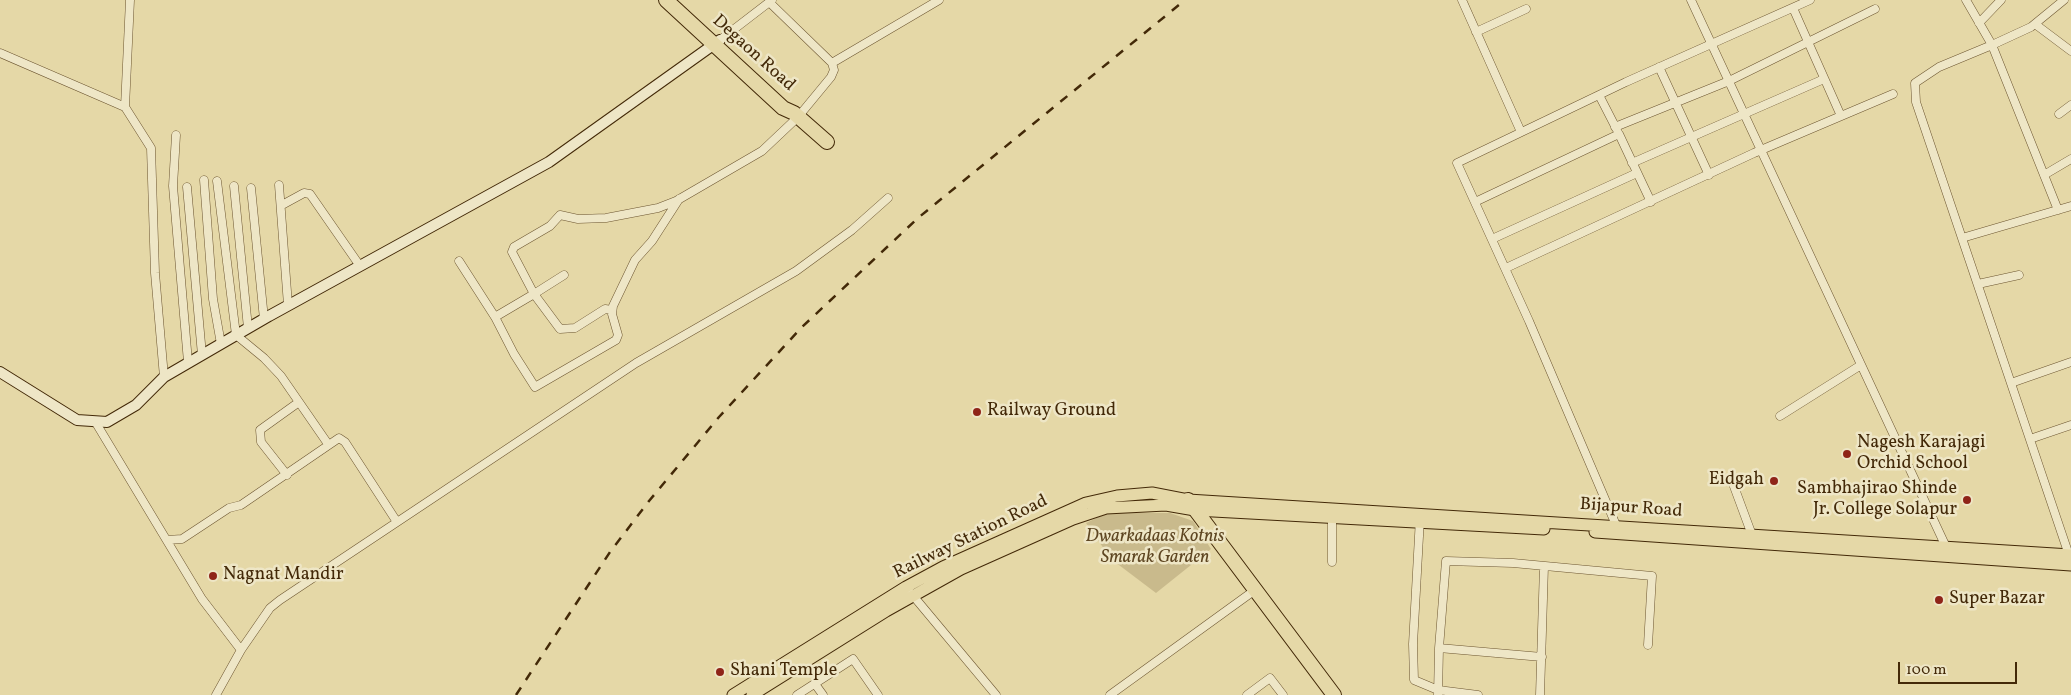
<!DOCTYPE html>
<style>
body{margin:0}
#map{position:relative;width:2071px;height:695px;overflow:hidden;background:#e5d8a7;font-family:Vollkorn,serif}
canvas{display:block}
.scale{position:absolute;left:1898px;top:662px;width:119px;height:22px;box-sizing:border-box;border:2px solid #432908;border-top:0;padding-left:6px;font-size:15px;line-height:18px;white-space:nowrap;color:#432908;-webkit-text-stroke:4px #eee6c6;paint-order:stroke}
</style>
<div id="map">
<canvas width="2071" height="695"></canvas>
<div class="scale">100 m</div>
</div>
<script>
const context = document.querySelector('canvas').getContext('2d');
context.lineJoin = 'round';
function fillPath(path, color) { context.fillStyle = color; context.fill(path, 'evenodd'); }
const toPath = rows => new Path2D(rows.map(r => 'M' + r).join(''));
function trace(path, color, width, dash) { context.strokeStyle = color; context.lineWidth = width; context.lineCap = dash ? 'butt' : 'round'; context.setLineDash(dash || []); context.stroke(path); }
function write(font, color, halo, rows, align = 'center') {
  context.font = font + ' Vollkorn,serif'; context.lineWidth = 5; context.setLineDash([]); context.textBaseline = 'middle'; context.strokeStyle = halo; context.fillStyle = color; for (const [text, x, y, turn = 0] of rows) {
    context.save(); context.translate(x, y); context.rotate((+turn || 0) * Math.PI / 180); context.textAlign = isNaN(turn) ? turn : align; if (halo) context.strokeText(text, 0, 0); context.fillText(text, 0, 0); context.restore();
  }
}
fillPath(toPath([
 [1119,513,1170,513,1193,521,1211,549,1156,593,1111,559,1086,523,1105,514]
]), '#c9ba8c');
const street = toPath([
 [1462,0,1521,132],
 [1691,0,1947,549],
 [1966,0,1992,45,2031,27,2064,0],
 [1793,8,1841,116],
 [1979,23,2001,0],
 [2035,24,2071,51],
 [1476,32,1526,9],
 [720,40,772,0],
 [0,53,125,107,151,148,155,273,164,377],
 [832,63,939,0],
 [1659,67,1709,175],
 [1599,95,1617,130],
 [125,107,130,0],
 [2059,114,2071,105],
 [1615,127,1729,81,1875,9],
 [176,135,173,186,188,362],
 [1632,163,1824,79],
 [2044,175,2071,159],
 [204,180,213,299,221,344],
 [217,181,236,335,264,358,281,376,328,444],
 [279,185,288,305],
 [234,186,248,328],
 [187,187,202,355],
 [251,188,264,319],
 [1475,202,1619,134,1651,202],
 [282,205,304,193,310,194,360,266],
 [2058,210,1992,45,1939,67,1915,83,1916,102,2070,558],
 [1962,238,2071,206],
 [1492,239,1637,173],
 [459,261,495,317,534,294,512,252,514,247,550,226,560,215,578,219,606,218,658,208,676,201,762,151,798,117,831,77,834,70,832,63,769,2],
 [1506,268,1754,153,1893,94],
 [564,275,534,294,560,329,575,328,605,309,612,310],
 [1978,284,2019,275],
 [495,317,514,354,535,387,616,340,618,335,612,314,613,306,635,260,652,241,679,199],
 [2011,383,2071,362],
 [1780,416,1861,365],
 [96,423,202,599,241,650],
 [2030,439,2071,425],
 [287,475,261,442,260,430,299,402],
 [1732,481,1752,535],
 [1420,518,1413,644,1414,680,1438,690,1478,695],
 [1616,525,1529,321,1457,163,1626,82,1810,0],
 [167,540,182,539,229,508,241,505,339,438,345,442,397,522],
 [1332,562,1332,517],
 [910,592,996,695],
 [1439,648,1542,657],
 [815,684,823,695],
 [216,695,241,650,261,621,270,608,280,600,636,363,796,271,852,230,888,198],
 [797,695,853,659,878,695],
 [1110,695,1255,590],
 [1247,695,1270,678,1283,695],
 [1438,695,1439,648,1446,561,1513,563,1652,576,1648,645],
 [1540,695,1544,566]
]);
const secondary = toPath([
 [0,372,77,420,107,422,136,405,164,377,269,316,549,162,720,40]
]);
const primary = toPath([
 [1595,532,2071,565],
 [733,695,906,587,943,567,1086,503,1117,496,1152,493,1188,500,2071,555],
 [752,695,886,611,961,569,1073,519,1106,508,1166,505,1195,510,1544,529]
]);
const highway = toPath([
 [666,0,783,108,794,113,827,142],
 [1188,500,1334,695]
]);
trace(street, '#6c5530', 9);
trace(secondary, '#432908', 12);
trace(primary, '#432908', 13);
trace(highway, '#432908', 16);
trace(street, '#eee6c6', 8);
trace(secondary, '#eee6c6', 10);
trace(primary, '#e5d8a7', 11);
trace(highway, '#e5d8a7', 14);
trace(toPath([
 [516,695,610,552,649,501,719,417,802,327,918,218,1185,0]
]), '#432908', 2.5, [9, 9]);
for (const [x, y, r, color] of [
 [977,412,5,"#8f2418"],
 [1847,454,5,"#8f2418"],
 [1774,481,5,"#8f2418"],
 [1967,500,5,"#8f2418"],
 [213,576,5,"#8f2418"],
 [1939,600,5,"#8f2418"],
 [720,672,5,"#8f2418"]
]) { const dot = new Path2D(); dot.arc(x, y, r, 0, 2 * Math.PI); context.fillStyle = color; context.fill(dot); trace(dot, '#eee6c6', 2); }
write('18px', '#432908', '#eee6c6', [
 ["Degaon Road",753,54,42],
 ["Bijapur Road",1631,509,4],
 ["Railway Station Road",971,538,-26]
]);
write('18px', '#432908', '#eee6c6', [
 ["Railway Ground",987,412],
 ["Nagesh Karajagi",1857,444],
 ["Orchid School",1857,465],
 ["Eidgah",1764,481,"right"],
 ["Sambhajirao Shinde",1957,490,"right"],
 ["Jr. College Solapur",1957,511,"right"],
 ["Nagnat Mandir",223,576],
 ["Super Bazar",1949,600],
 ["Shani Temple",730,672]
], 'left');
write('italic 18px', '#5e4622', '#eee6c6', [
 ["Dwarkadaas Kotnis",1155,538],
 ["Smarak Garden",1155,559]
]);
</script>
